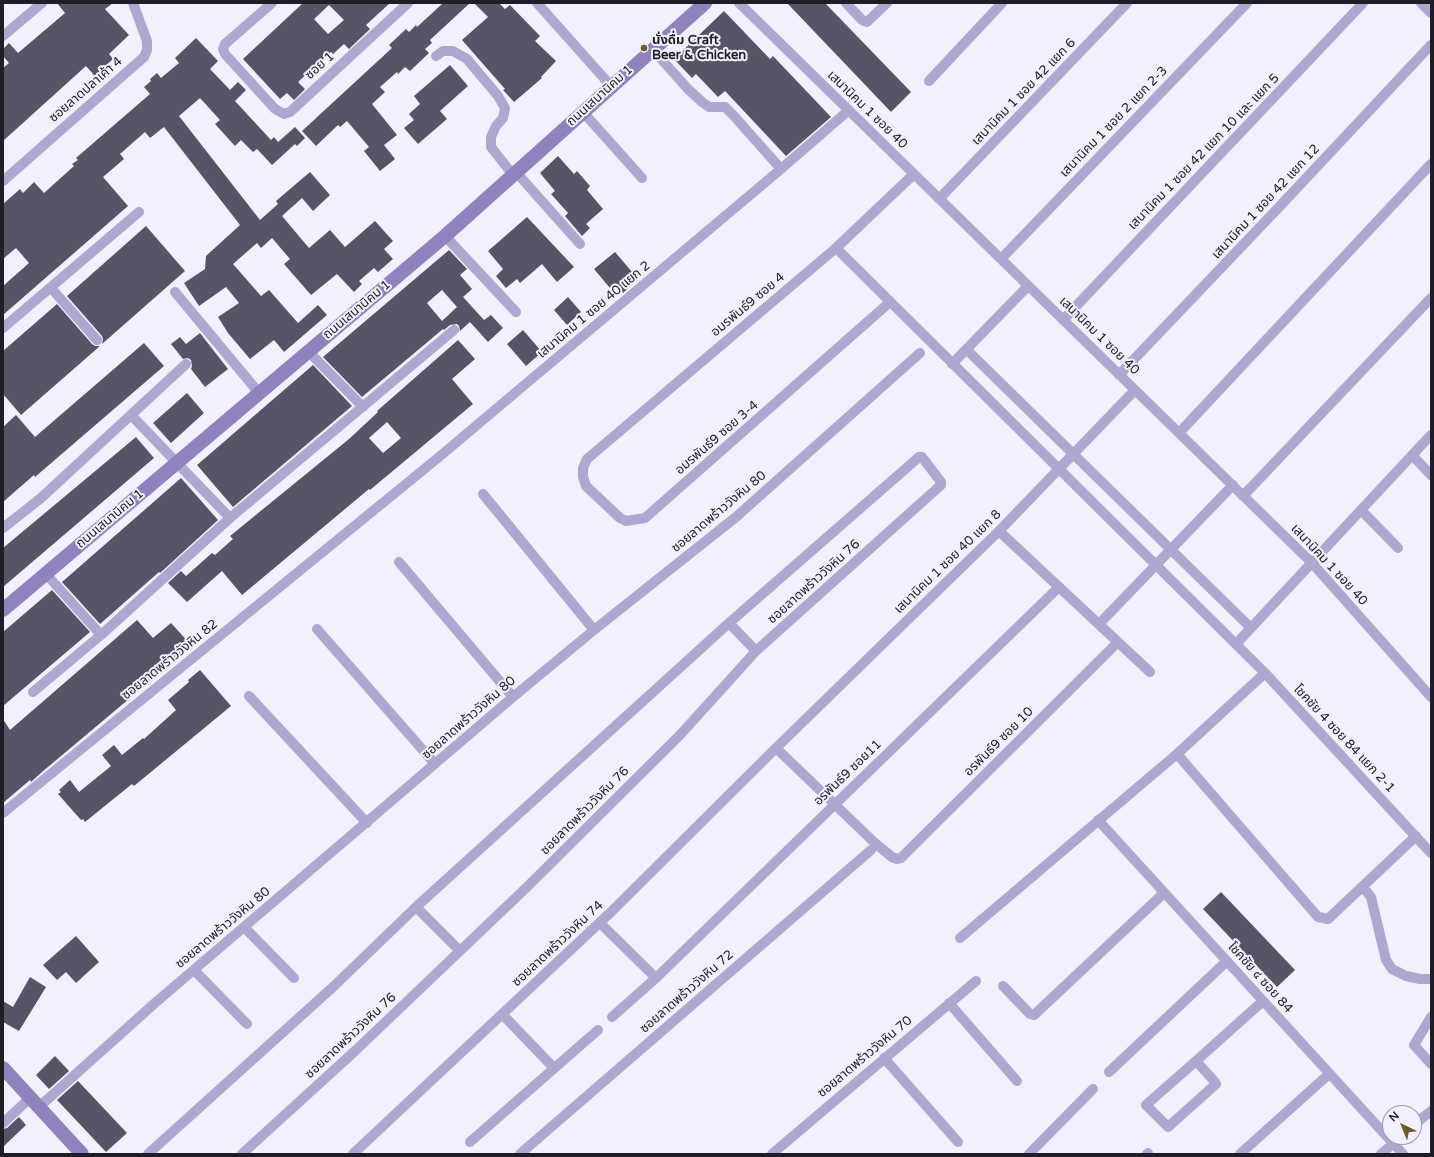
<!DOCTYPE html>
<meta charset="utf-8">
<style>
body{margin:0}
#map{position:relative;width:1434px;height:1157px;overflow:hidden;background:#f2effe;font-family:"Varela Round",sans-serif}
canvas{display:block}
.frame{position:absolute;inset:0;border:4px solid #1f1d26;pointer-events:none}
.north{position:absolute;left:1382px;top:1105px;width:40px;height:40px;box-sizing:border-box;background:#f2effe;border:1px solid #9e9ba8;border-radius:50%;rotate:317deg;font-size:11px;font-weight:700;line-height:16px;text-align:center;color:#1f1d26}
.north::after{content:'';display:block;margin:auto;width:14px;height:18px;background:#6f5929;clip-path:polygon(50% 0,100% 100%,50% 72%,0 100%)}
</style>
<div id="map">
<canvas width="1434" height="1157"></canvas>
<div class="frame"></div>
<div class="north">N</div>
</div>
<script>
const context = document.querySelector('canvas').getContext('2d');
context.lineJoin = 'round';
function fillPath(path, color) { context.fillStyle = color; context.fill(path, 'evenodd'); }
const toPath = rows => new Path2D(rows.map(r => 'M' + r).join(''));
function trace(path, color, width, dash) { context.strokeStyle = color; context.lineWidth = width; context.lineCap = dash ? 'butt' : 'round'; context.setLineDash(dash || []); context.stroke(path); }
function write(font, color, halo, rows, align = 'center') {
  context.font = font + ' "Varela Round","Noto Sans Thai",sans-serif'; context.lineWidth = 4; context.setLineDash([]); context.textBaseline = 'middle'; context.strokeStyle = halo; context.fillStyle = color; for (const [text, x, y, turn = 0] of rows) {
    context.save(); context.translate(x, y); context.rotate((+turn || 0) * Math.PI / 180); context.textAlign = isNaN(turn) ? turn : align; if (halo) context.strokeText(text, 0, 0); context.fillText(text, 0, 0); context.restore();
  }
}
fillPath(toPath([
 [57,3,113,3,105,9,129,35,109,54,113,59,102,69,109,76,101,83,86,66,3,141,3,68,9,63,3,56,3,49,9,43,18,53,65,13],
 [303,3,390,3,366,25,370,29,349,49,344,44,333,54,331,52,298,82,305,89,294,100,287,93,280,99,243,59],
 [329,5,344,20,328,34,314,19],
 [443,3,470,3,430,40,432,43,425,49,429,53,410,71,405,67,398,74,397,72,380,87,385,92,372,104,397,135,384,145,395,159,380,171,364,151,369,147,347,121,340,127,338,125,316,146,302,131,392,48,389,45,406,29,409,32,416,25,417,27],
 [474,3,499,3,505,9,510,5,540,36,535,41,556,61,541,77,542,78,514,102,503,90,505,89,462,40,488,17],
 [787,3,825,3,911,92,891,112],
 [724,11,770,59,773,56,831,117,786,156,725,91,718,97,696,74,692,78,674,59],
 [196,38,218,61,210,69,230,90,238,82,246,90,235,101,271,140,274,137,278,142,295,127,305,138,297,146,295,144,272,165,257,149,253,152,241,140,235,146,215,124,220,120,200,98,179,116,260,220,278,204,276,201,310,172,330,195,313,211,302,198,282,216,309,248,330,230,345,247,375,221,393,241,384,249,393,259,378,272,374,268,359,281,362,284,354,292,337,274,311,295,284,264,290,259,272,238,261,248,257,243,233,264,261,296,269,290,298,323,318,305,327,315,284,352,274,340,250,359,228,333,218,317,239,303,226,287,199,306,184,283,205,269,206,256,240,225,164,127,150,138,145,132,120,154,124,159,103,177,128,206,3,315,3,286,29,263,16,248,3,259,3,204,20,189,23,193,34,182,44,193,74,166,72,164,78,160,76,158,150,94,144,87,151,81,150,79,157,73,161,78,179,63,175,58],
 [450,65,468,86,440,111,447,119,418,144,404,128,414,120,409,114,420,104,414,96],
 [558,156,574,174,577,171,590,186,587,190,603,209,586,224,590,228,582,236,565,216,568,213,551,194,555,191,540,173],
 [527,217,574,267,557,282,542,264,520,283,517,279,506,288,496,276,503,269,488,251],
 [146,226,185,271,102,344,103,339,102,336,67,296],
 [449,250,467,269,460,275,472,289,463,297,484,320,491,315,503,328,488,342,470,322,460,331,459,326,457,324,450,325,444,330,443,329,362,397,323,357],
 [442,290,457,307,442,321,427,303],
 [615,252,638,279,623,293,615,284,610,288,594,269],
 [568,297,581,312,567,325,554,310],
 [57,304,92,344,95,346,100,346,21,415,3,394,3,351],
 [523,330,542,352,526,366,507,344],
 [200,333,228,369,205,387,191,369,192,366,191,360,188,358,183,359,171,344,180,337,186,344],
 [458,340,475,359,452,379,473,404,370,490,369,489,242,595,222,571,187,602,168,583,181,571,186,576,212,553,215,555,233,539,230,536,349,439,378,412,377,411],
 [387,422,401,438,383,453,369,438],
 [144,343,164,366,35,477,34,475,3,502,3,427,16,415,35,437],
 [313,365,352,406,233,507,197,465],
 [187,393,204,413,171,443,153,423],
 [136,437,154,458,3,587,3,548],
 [181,478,218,520,160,573,159,572,100,624,62,582],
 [52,590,90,632,3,706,3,632],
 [137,620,153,638,171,623,192,646,42,772,31,782,30,780,3,803,3,719,10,730],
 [200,670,231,706,134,786,132,784,85,822,83,819,81,820,58,794,61,792,59,790,70,780,79,792,111,766,102,755,114,745,122,755,143,738,144,739,176,710,168,700,189,682,188,680],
 [1221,892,1295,970,1277,987,1203,909],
 [76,936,99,962,76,983,66,972,57,980,43,965],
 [30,977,46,987,19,1031,3,1022,3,1001,13,1007],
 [55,1056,69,1071,49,1089,36,1075],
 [78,1081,127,1133,106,1152,57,1100],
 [19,1117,26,1125,3,1147,3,1129,7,1128]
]), '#585467');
trace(toPath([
 [272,3,225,44,223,49,225,54,275,109,284,114,290,112,408,3],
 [537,3,611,86],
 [739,3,1312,563,1431,697],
 [846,3,862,20,867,22,887,3],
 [1421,3,1431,13],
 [3,36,42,3],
 [653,50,688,89,702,102,709,107,725,107,734,116,781,169],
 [436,56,443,51,453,51,467,59,498,96,505,108,503,118,496,126,491,137,491,147,513,175],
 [929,81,1002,3],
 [583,112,642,178],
 [516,172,580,244],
 [3,181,144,57,147,50,147,41,133,3],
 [939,199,1127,3],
 [445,236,516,312],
 [836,248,1265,673,1431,853],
 [1001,259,1247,3],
 [51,288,97,340],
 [175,292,259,393],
 [890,302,645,518,626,521,620,518,586,486,583,477,583,468,587,459,836,248,914,174],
 [1063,320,1363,3],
 [3,328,139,212],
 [967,350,1251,628],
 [308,351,363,407],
 [952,364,1028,286],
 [1119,375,1281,205,1431,45],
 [131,415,230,518],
 [1179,433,1431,164],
 [1412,455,1431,475],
 [483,494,594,630],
 [1243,496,1431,298],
 [1361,510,1398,548],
 [3,528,41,498,186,364],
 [999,531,1150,672],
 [399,562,513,697],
 [46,574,101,635],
 [729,623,756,651],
 [1099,624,1233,485],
 [317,629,435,764],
 [1236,644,1431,435],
 [33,692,101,635,230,518,454,330],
 [249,696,367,823],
 [776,748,876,844,892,857,897,859,901,858,1118,642],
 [1177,754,1318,917,1328,919,1416,836],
 [3,813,439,457,781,169,849,110],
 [1098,820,1403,1154],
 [1363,887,1371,897,1386,960,1392,969,1406,976,1420,979,1431,979],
 [416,907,460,951],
 [600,923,656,978],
 [244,927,294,978],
 [960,938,1177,754,1265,673],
 [194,970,247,1024],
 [1003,986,1030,1014,1034,1015,1164,893],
 [949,1003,1017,1081],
 [502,1014,554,1068],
 [612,1017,656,978,1059,587],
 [1431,1017,1414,1045,1431,1064],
 [884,1058,958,1142],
 [1196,1061,1215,1082,1216,1084,1168,1127,1146,1105,1196,1061,1263,1001],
 [1109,1072,1227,961],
 [39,1107,155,1003,513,697,594,630,736,517,920,353],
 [3,1123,30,1098],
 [1414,1125,1431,1111],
 [470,1142,598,1030],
 [148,1154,333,987,416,907,729,623,919,457,922,457,941,482,941,485,756,651,680,735,527,887,355,1051,242,1154],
 [353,1154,611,912,776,748,999,531,1135,390],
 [520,1154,871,850],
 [772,1154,976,981],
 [1029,1154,1093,1089],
 [1147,1154,1148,1153],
 [1240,1154,1329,1074],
 [1381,1154,1401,1137]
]), '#afa7cf', 10);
trace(toPath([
 [3,610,445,236,705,3],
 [3,1068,82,1154]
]), '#8f82bd', 14);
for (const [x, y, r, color] of [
 [644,48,4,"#6f5929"]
]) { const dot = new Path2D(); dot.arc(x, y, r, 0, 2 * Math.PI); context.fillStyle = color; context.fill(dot); trace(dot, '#f2effe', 1.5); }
write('bold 13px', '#1f1d26', '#f2effe', [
 ["นั่งดื่ม Craft",652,41],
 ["Beer & Chicken",652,56]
], 'left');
write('13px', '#1f1d26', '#f2effe', [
 ["ซอย 1",320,66,-42],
 ["ซอยลาดปลาเค้า 4",86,90,-41],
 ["เสนานิคม 1 ซอย 42 แยก 6",1024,92,-46],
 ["ถนนเสนานิคม 1",600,96,-42],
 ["เสนานิคม 1 ซอย 40",867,110,44],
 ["เสนานิคม 1 ซอย 2 แยก 2-3",1114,122,-46],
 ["เสนานิคม 1 ซอย 42 แยก 10 และ แยก 5",1204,152,-46],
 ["เสนานิคม 1 ซอย 42 แยก 12",1266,202,-47],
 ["อมรพันธ์9 ซอย 4",748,305,-40],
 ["ถนนเสนานิคม 1",357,310,-40],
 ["เสนานิคม 1 ซอย 40 แยก 2",594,310,-40],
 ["เสนานิคม 1 ซอย 40",1099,336,44],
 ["อมรพันธ์9 ซอย 3-4",717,438,-41],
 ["ซอยลาดพร้าววังหิน 80",719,512,-40],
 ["ถนนเสนานิคม 1",110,519,-40],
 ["เสนานิคม 1 ซอย 40 แยก 8",948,562,-44],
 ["เสนานิคม 1 ซอย 40",1329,565,47],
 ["ซอยลาดพร้าววังหิน 76",814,582,-42],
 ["ซอยลาดพร้าววังหิน 82",170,660,-39],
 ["ซอยลาดพร้าววังหิน 80",469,718,-41],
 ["โชคชัย 4 ซอย 84 แยก 2-1",1344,739,47],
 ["อรพันธ์9 ซอย 10",999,742,-45],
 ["อรพันธ์9 ซอย11",848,773,-44],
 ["ซอยลาดพร้าววังหิน 76",585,811,-45],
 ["ซอยลาดพร้าววังหิน 80",223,928,-40],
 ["ซอยลาดพร้าววังหิน 74",558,944,-43],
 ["โชคชัย ๔ ซอย 84",1260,978,48],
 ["ซอยลาดพร้าววังหิน 72",687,992,-41],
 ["ซอยลาดพร้าววังหิน 76",351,1036,-43],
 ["ซอยลาดพร้าววังหิน 70",865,1057,-40]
]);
</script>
